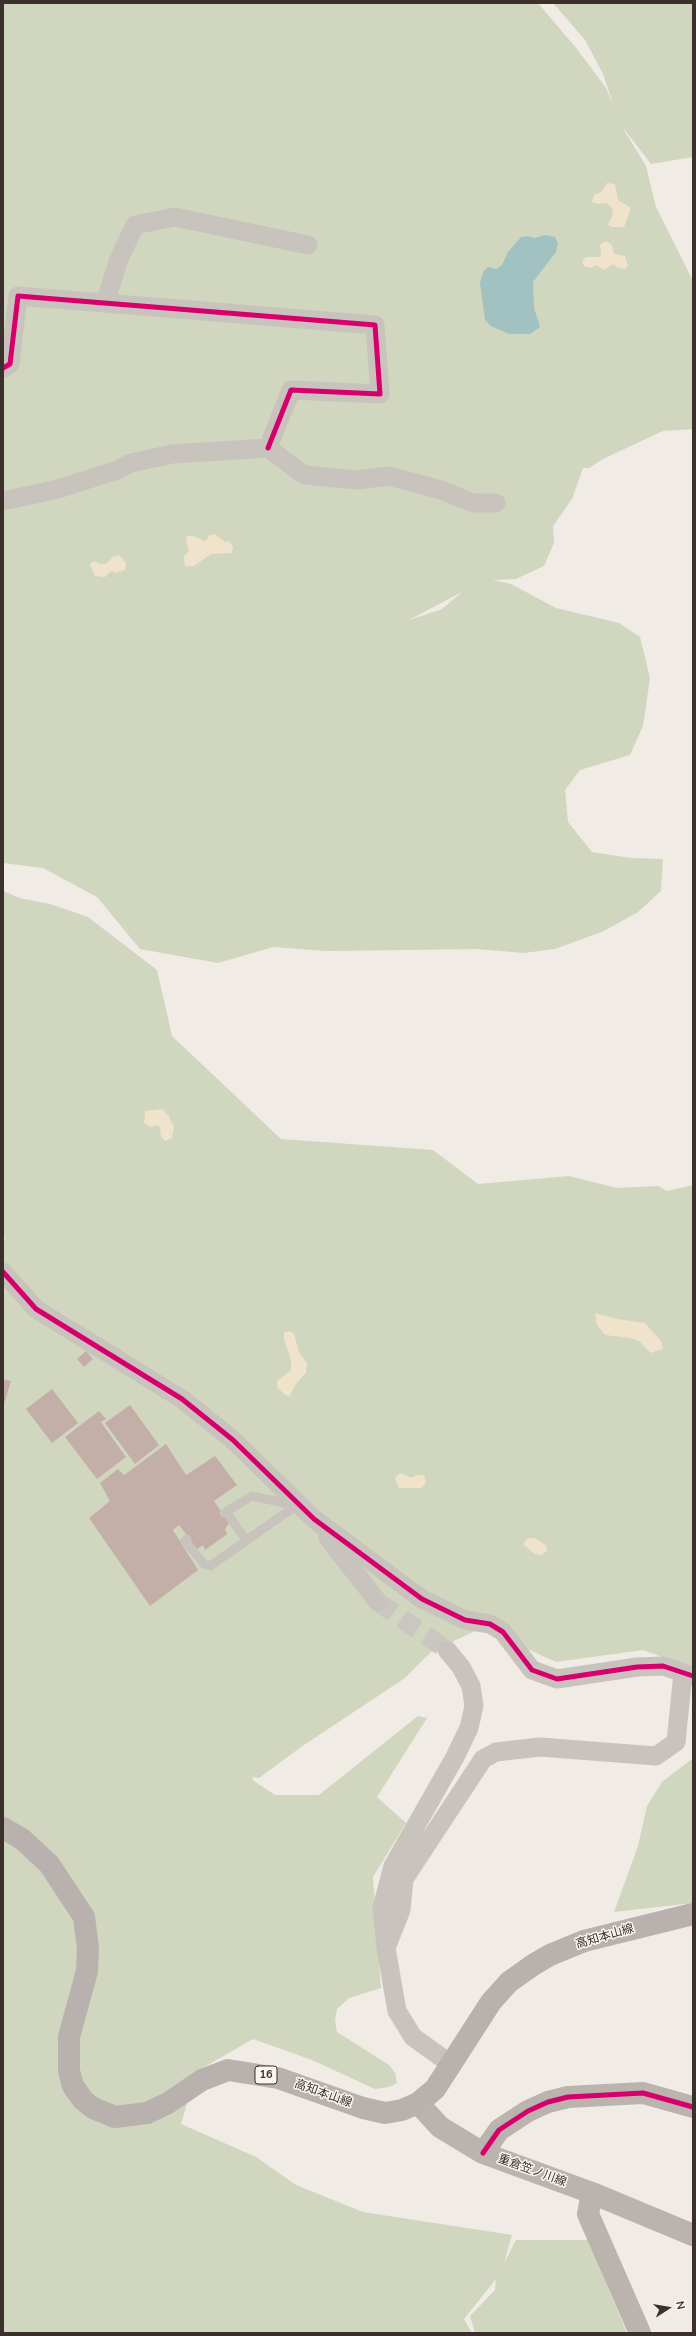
<!DOCTYPE html>
<meta charset="utf-8">
<style>
body{margin:0}
#map{position:relative;width:696px;height:2336px;overflow:hidden;background:#f0ebe5;font-family:"Nunito Sans",sans-serif}
canvas{display:block}
.frame{position:absolute;inset:0;border:4px solid #3b302b;pointer-events:none}
.north{position:absolute;left:648px;top:2288px;width:40px;height:40px;-webkit-text-stroke:3px #fbf5ee;paint-order:stroke;rotate:78deg;font-size:11px;font-weight:700;line-height:16px;text-align:center;color:#3b302b}
.north::after{content:'';display:block;margin:auto;width:14px;height:18px;background:#3b302b;clip-path:polygon(50% 0,100% 100%,50% 72%,0 100%)}
</style>
<div id="map">
<canvas width="696" height="2336"></canvas>
<div class="frame"></div>
<div class="north">N</div>
</div>
<script>
const context = document.querySelector('canvas').getContext('2d');
context.lineJoin = 'round';
function fillPath(path, color) { context.fillStyle = color; context.fill(path, 'evenodd'); }
const toPath = rows => new Path2D(rows.map(r => 'M' + r).join(''));
function trace(path, color, width, dash) { context.strokeStyle = color; context.lineWidth = width; context.lineCap = dash ? 'butt' : 'round'; context.setLineDash(dash || []); context.stroke(path); }
function write(font, color, halo, rows, align = 'center') {
  context.font = font + ' "Nunito Sans","Noto Sans JP",sans-serif'; context.lineWidth = 3; context.setLineDash([]); context.textBaseline = 'middle'; context.strokeStyle = halo; context.fillStyle = color; for (const [text, x, y, turn = 0] of rows) {
    context.save(); context.translate(x, y); context.rotate((+turn || 0) * Math.PI / 180); context.textAlign = isNaN(turn) ? turn : align; if (halo) context.strokeText(text, 0, 0); context.fillText(text, 0, 0); context.restore();
  }
}
fillPath(toPath([
 [3,3,538,3,577,49,606,88,613,104,603,74,585,40,553,3,693,3,693,157,651,164,621,125,646,166,656,207,693,281,693,429,663,431,603,459,589,468,583,468,572,499,553,526,554,543,544,566,516,579,493,580,511,584,556,608,619,623,640,637,650,678,643,726,630,755,580,770,565,790,568,822,592,852,631,858,663,859,661,891,638,912,604,931,555,949,524,953,477,949,327,951,273,947,218,963,140,949,97,897,43,868,3,863],
 [462,592,442,609,406,621,407,621],
 [3,891,20,898,50,904,88,917,157,970,172,1036,281,1139,433,1150,478,1184,569,1176,617,1188,658,1186,667,1191,693,1185,693,1668,643,1650,556,1662,481,1628,431,1652,405,1678,301,1747,259,1778,252,1777,254,1781,275,1795,319,1795,418,1716,427,1718,377,1797,406,1823,373,1877,381,1988,349,1998,337,2009,335,2021,337,2032,389,2065,395,2073,397,2083,389,2087,375,2089,312,2060,253,2039,196,2072,181,2124,256,2157,296,2185,363,2212,512,2235,504,2263,516,2240,588,2240,627,2333,475,2333,470,2316,495,2290,496,2279,464,2319,472,2333,3,2333,3,1244,5,1238,3,1234],
 [693,1758,693,1903,614,1912,638,1846,647,1806,662,1782]
]), '#d1d6bf');
fillPath(toPath([
 [607,183,615,184,618,200,631,208,624,227,612,227,608,225,613,214,612,208,607,203,599,204,592,202,594,195,601,192],
 [606,241,612,245,614,254,625,256,628,266,625,269,618,268,613,264,604,270,596,265,590,268,584,266,582,261,586,257,598,257,601,255,600,245],
 [215,534,225,542,229,541,233,547,232,553,211,554,194,566,185,566,184,556,189,551,186,541,187,536,193,536,205,541,210,535],
 [119,555,126,563,125,570,115,573,111,571,105,577,95,576,90,564,94,561,100,564,106,564,113,557],
 [162,1109,168,1115,174,1127,172,1138,165,1141,161,1136,160,1127,156,1125,151,1127,144,1123,145,1111],
 [595,1313,617,1319,645,1323,661,1341,663,1349,651,1353,640,1342,631,1338,605,1335,597,1325],
 [289,1331,294,1334,299,1352,307,1363,306,1373,295,1385,290,1396,285,1395,277,1387,277,1381,291,1370,291,1360,284,1339,284,1333],
 [399,1474,403,1474,411,1478,417,1475,424,1475,426,1483,421,1488,399,1488,395,1478],
 [528,1538,534,1538,546,1545,547,1551,541,1555,535,1554,523,1544]
]), '#efe3cc');
fillPath(toPath([
 [545,235,555,237,558,243,556,252,533,282,534,308,540,327,530,334,509,334,491,326,485,320,480,283,483,272,488,267,496,269,502,265,508,252,521,237,528,236,535,238]
]), '#a1c2c1');
fillPath(toPath([
 [86,1351,93,1359,84,1367,77,1359],
 [3,1379,11,1381,3,1408],
 [52,1389,78,1423,52,1443,26,1409],
 [130,1405,159,1445,135,1464,105,1423],
 [99,1411,106,1419,101,1422,126,1457,97,1479,65,1437],
 [166,1444,186,1475,215,1456,237,1485,214,1501,229,1523,225,1529,227,1534,205,1550,203,1545,197,1549,179,1525,173,1530,198,1570,150,1606,89,1518,110,1501,100,1483,118,1469,124,1475]
]), '#c3afa7');
trace(toPath([
 [378,1602,447,1650]
]), '#ccc6c0', 19, [19, 10]);
trace(toPath([
 [226,1512,246,1540],
 [224,1513,252,1496,294,1505],
 [187,1539,185,1541,204,1564,210,1566,297,1505]
]), '#c9c3be', 9);
trace(toPath([
 [105,303,119,259,135,225,175,217,308,245],
 [3,368,10,364,18,296,375,325,380,394,291,390,268,448],
 [3,501,58,489,117,470,131,463,172,454,268,448,304,475,357,480,389,476,441,490,473,503,496,503],
 [3,1272,36,1309,182,1399,233,1440,314,1519,422,1599,465,1620,490,1624,503,1632,532,1670,557,1679,637,1667,663,1666,693,1676],
 [328,1538,378,1602],
 [447,1650,461,1667,471,1686,474,1706,469,1728,455,1757,393,1866,382,1908,386,1948,397,2011,413,2037,452,2065],
 [386,1948,401,1910,404,1879,483,1759,496,1752,540,1747,656,1756,676,1742,683,1673]
]), '#c9c3be', 19);
trace(toPath([
 [418,2103,440,2127,483,2153,592,2193,693,2235],
 [483,2153,499,2130,528,2111,548,2102,568,2097,643,2093,693,2107],
 [592,2193,588,2214,640,2333]
]), '#bab3ae', 22);
trace(toPath([
 [3,1828,22,1839,49,1864,84,1917,88,1948,87,1971,69,2037,69,2071,73,2086,83,2100,93,2108,115,2117,147,2113,168,2103,202,2080,228,2070,278,2078,363,2108,385,2113,402,2110,418,2103,435,2089,491,2002,509,1982,533,1965,550,1955,584,1941,693,1914]
]), '#b8b1ad', 22);
trace(toPath([
 [3,368,10,364,18,296,375,325,380,394,291,390,268,448],
 [3,1272,36,1309,182,1399,233,1440,314,1519,422,1599,465,1620,490,1624,503,1632,532,1670,557,1679,637,1667,663,1666,693,1676],
 [483,2153,499,2130,528,2111,548,2102,568,2097,643,2093,693,2107]
]), '#d6006c', 5);
for (const [x, y, w] of [
 [266,2075,22]
]) { const box = new Path2D(); box.roundRect(x - w / 2, y - 9, w, 18, 3); context.fillStyle = '#fbf5ee'; context.fill(box); trace(box, '#3b302b', 1); }
write('bold 11px', '#3b302b', null, [
 ["16",266,2075]
]);
write('12px', '#3b302b', '#fbf5ee', [
 ["高知本山線",605,1937,-16],
 ["高知本山線",323,2094,20],
 ["重倉笠ノ川線",532,2171,20]
]);
</script>
